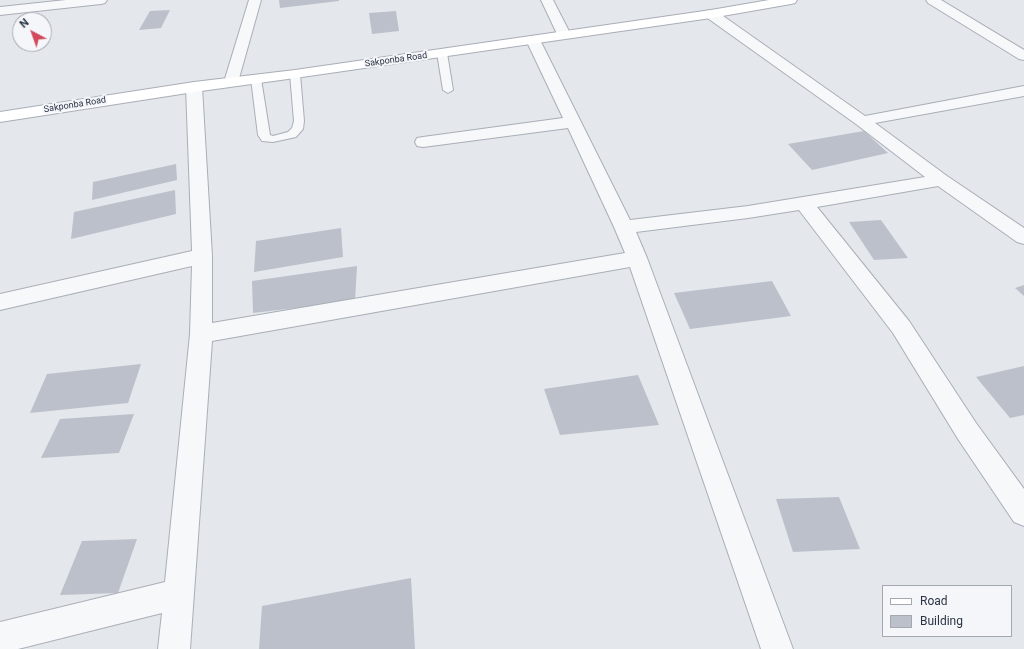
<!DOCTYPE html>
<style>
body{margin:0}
#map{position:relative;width:1024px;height:649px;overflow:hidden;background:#e4e7ec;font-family:Roboto,sans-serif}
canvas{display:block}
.legend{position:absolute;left:882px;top:585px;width:130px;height:52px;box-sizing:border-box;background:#f4f6f9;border:1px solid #a4a8b1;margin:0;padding:5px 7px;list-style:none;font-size:12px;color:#2b3445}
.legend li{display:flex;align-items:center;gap:8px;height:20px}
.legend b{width:20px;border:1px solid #a4a8b1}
.north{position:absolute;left:12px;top:12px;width:40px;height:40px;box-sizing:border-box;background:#f4f6f9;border:1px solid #a4a8b1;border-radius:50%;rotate:319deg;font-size:11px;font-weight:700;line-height:16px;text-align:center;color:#2b3445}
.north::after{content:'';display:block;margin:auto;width:14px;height:18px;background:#d1495b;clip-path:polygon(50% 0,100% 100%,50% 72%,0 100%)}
</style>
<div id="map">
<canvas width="1024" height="649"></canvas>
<ul class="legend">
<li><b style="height:5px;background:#fff"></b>Road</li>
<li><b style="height:11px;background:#bbc0ca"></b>Building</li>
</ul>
<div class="north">N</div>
</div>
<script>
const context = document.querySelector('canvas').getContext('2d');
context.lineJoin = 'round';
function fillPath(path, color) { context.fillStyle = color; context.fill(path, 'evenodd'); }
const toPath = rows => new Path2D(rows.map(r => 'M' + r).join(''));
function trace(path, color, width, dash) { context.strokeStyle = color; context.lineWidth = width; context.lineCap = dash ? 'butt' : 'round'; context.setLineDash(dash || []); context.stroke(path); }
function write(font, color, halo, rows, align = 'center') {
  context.font = font + ' Roboto,sans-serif'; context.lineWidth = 4; context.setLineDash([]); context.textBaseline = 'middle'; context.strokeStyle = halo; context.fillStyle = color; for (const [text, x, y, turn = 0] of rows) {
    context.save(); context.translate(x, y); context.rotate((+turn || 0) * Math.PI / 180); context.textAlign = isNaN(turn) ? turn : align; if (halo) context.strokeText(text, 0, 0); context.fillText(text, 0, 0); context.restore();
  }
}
fillPath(toPath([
 [279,0,339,0,339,1,280,8],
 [170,10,161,28,139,30,150,11],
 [396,11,399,31,372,34,369,13],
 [864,131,888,153,812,170,788,144],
 [176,164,177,180,92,200,93,182],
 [175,190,176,214,71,239,74,212],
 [881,220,908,258,874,260,849,222],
 [341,228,343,257,254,272,256,241],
 [357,266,355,301,253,313,252,281],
 [772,281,791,316,690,329,674,293],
 [1024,285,1024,296,1015,288],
 [141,364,128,403,30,413,47,374],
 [1024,366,1024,415,1010,418,976,377],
 [638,375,659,425,560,435,544,389],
 [134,414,119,453,41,458,60,419],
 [839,497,860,549,793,552,776,499],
 [137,539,118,593,60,595,82,541],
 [411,578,415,649,259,649,262,606]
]), '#bbc0ca');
const lane = toPath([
 [442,50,447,53,453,90,448,93,443,90,437,53,442,50],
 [295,71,300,74,304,121,303,129,296,137,273,142,262,141,258,135,251,79,256,76,261,79,270,135,273,136,288,132,292,128,294,121,290,74,295,71]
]);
const street = toPath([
 [66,0,107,0,105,3,101,4,0,15,0,7,66,0],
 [249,0,261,0,238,82,236,85,231,86,226,85,224,82,249,0],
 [541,0,553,0,571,35,569,38,559,38,541,0],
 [926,0,941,0,1024,50,1024,60,1019,59,928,3,926,0],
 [711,10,716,11,865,116,1024,86,1024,96,875,123,947,176,1024,228,1024,244,1017,242,938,186,817,207,909,321,976,423,1024,489,1024,526,1014,522,958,439,893,333,799,210,748,218,636,232,647,258,793,649,761,649,630,267,212,341,190,649,158,649,162,613,18,649,0,649,0,622,165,582,190,334,192,266,0,310,0,294,192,251,186,87,189,84,194,82,199,84,202,87,212,256,212,323,625,253,614,227,568,128,423,147,417,146,415,142,417,138,423,137,563,118,526,40,528,37,533,36,538,37,540,40,630,220,748,206,925,177,856,124,706,17,705,14,706,11,711,10]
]);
const secondary = toPath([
 [769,0,797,0,795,3,791,4,711,18,295,78,194,92,0,122,0,112,194,82,295,70,711,10,769,0]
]);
trace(lane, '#a9aeb7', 2);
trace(street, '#a9aeb7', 2);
trace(secondary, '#a9aeb7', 2);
fillPath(lane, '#f7f8fa');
fillPath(street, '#f7f8fa');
fillPath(secondary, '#fff');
write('9px', '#2b3445', '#f4f6f9', [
 ["Sakponba Road",396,60,-8],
 ["Sakponba Road",75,105,-9]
]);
</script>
